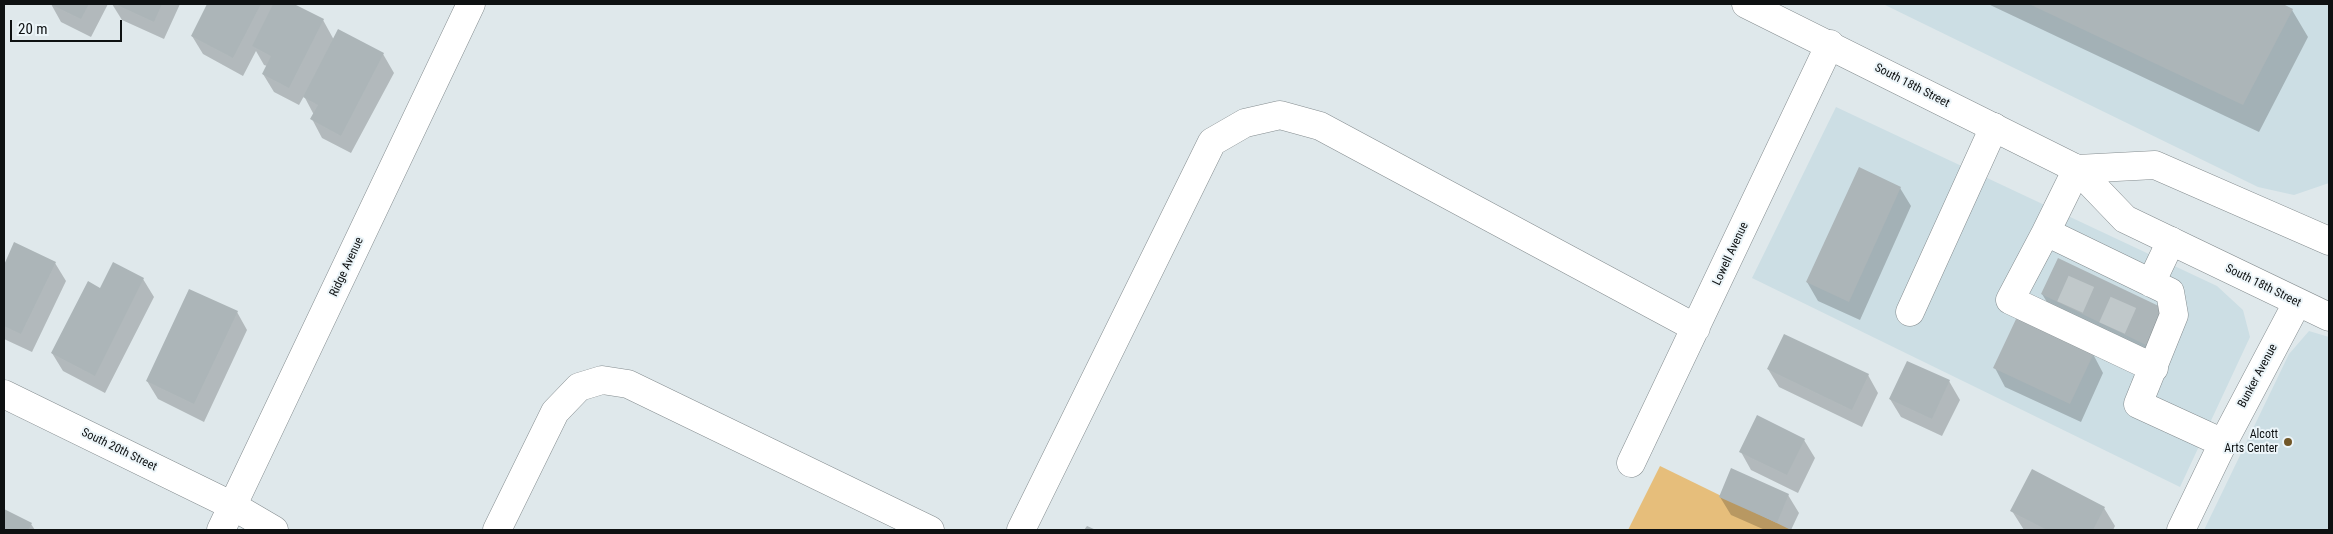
<!DOCTYPE html>
<style>
body{margin:0}
#map{position:relative;width:2333px;height:534px;overflow:hidden;background:#dfe8eb;font-family:"Roboto Condensed",sans-serif}
canvas{display:block}
.frame{position:absolute;inset:0;border:5px solid #0e1112;pointer-events:none}
.scale{position:absolute;left:10px;top:20px;width:112px;height:22px;box-sizing:border-box;border:2px solid #0e1112;border-top:0;padding-left:6px;font-size:15px;line-height:18px;white-space:nowrap;color:#0e1112;-webkit-text-stroke:4px #ecf5f9;paint-order:stroke}
</style>
<div id="map">
<canvas width="2333" height="534"></canvas>
<div class="frame"></div>
<div class="scale">20 m</div>
</div>
<script>
const context = document.querySelector('canvas').getContext('2d');
context.lineJoin = 'round';
function fillPath(path, color) { context.fillStyle = color; context.fill(path, 'evenodd'); }
const toPath = rows => new Path2D(rows.map(r => 'M' + r).join(''));
function trace(path, color, width, dash) { context.strokeStyle = color; context.lineWidth = width; context.lineCap = dash ? 'butt' : 'round'; context.setLineDash(dash || []); context.stroke(path); }
function write(font, color, halo, rows, align = 'center') {
  context.font = font + ' "Roboto Condensed",sans-serif'; context.lineWidth = 4; context.setLineDash([]); context.textBaseline = 'middle'; context.strokeStyle = halo; context.fillStyle = color; for (const [text, x, y, turn = 0] of rows) {
    context.save(); context.translate(x, y); context.rotate((+turn || 0) * Math.PI / 180); context.textAlign = isNaN(turn) ? turn : align; if (halo) context.strokeText(text, 0, 0); context.fillText(text, 0, 0); context.restore();
  }
}
fillPath(toPath([
 [1883,4,2329,4,2329,183,2294,195,2258,187],
 [1836,107,2217,286,2243,310,2250,337,2180,487,1752,278],
 [2309,331,2329,337,2329,530,2204,530,2289,354]
]), '#ccdee4');
fillPath(toPath([
 [1660,466,1791,530,1628,530]
]), '#e6be7b');
fillPath(toPath([
 [51,4,108,4,91,37,61,22],
 [112,4,180,4,164,39,122,20],
 [209,4,291,4,323,20,334,40,339,31,383,54,394,73,351,153,322,138,312,119,314,115,304,96,299,105,274,92,263,74,267,66,264,65,256,51,243,76,203,54,192,36],
 [1988,4,2280,4,2292,10,2308,37,2259,132],
 [1900,188,1911,206,1860,320,1818,301,1807,282],
 [15,244,55,263,66,281,32,352,4,339,4,268],
 [143,279,154,297,105,393,63,371,52,353,100,290],
 [2042,294,2164,310,2159,363,2053,312],
 [237,312,247,330,204,422,158,399,147,381],
 [2093,354,2103,373,2081,422,2005,387,1995,368],
 [1768,369,1868,375,1878,393,1862,427,1779,387],
 [1949,381,1960,400,1942,436,1901,417,1890,399],
 [1804,440,1815,458,1798,493,1751,470,1741,452],
 [1788,495,1799,513,1791,530,1765,530,1731,515,1720,497],
 [2104,508,2115,526,2113,530,2024,530,2012,511],
 [4,511,31,524,35,530,4,530]
]), '#0003');
fillPath(toPath([
 [50,4,89,4,81,19],
 [115,4,162,4,154,22],
 [207,4,261,4,233,58,191,36],
 [273,4,294,4,324,19,289,88,262,74,271,56,252,46],
 [2029,4,2283,4,2293,9,2243,105],
 [338,29,384,53,341,136,310,119,318,105,303,97],
 [1859,167,1901,187,1849,302,1806,282],
 [14,242,56,262,21,334,4,326,4,265],
 [2058,258,2165,309,2148,346,2041,294],
 [113,262,144,278,95,376,51,353,88,281,100,288],
 [189,289,238,311,194,404,146,381],
 [2017,317,2094,353,2070,404,1993,368],
 [1784,334,1869,374,1852,410,1767,369],
 [1907,361,1950,380,1932,419,1889,399],
 [1757,415,1805,439,1787,475,1739,452],
 [1731,468,1789,494,1777,523,1719,497],
 [2032,469,2105,507,2093,530,2047,530,2010,511],
 [4,509,32,523,28,530,4,530],
 [1087,526,1096,530,1084,530]
]), '#acb5b8');
trace(toPath([
 [2070,307,2086,271],
 [2112,328,2128,292]
]), '#c0c8ca', 28, [28, 14]);
const minor = toPath([
 [2077,169,2046,232,2170,292,2174,315,2138,404,2223,443],
 [2046,232,2010,300,2154,368],
 [2151,283,2171,241],
 [1910,312,1994,127],
 [4,394,233,506,274,530],
 [1631,463,1830,44],
 [221,530,471,4],
 [497,530,555,412,579,387,602,380,628,384,930,530],
 [1021,530,1212,142,1245,123,1280,115,1320,126,1696,328],
 [2181,530,2223,443,2297,303]
]);
const major = toPath([
 [1746,4,2077,169,2125,219,2329,317],
 [2077,169,2155,165,2329,241]
]);
trace(minor, '#848c8f', 29);
trace(major, '#848c8f', 29);
trace(minor, '#fff', 28);
trace(major, '#fff', 28);
for (const [x, y, r, color] of [
 [2288,442,5,"#715728"]
]) { const dot = new Path2D(); dot.arc(x, y, r, 0, 2 * Math.PI); context.fillStyle = color; context.fill(dot); trace(dot, '#ecf5f9', 2); }
write('12px', '#0e1112', '#ecf5f9', [
 ["South 18th Street",1912,86,27],
 ["Lowell Avenue",1731,254,-65],
 ["Ridge Avenue",347,267,-65],
 ["South 18th Street",2263,286,26],
 ["Bunker Avenue",2258,376,-62],
 ["South 20th Street",119,450,26]
]);
write('12px', '#0e1112', '#ecf5f9', [
 ["Alcott",2278,435],
 ["Arts Center",2278,449]
], 'right');
</script>
